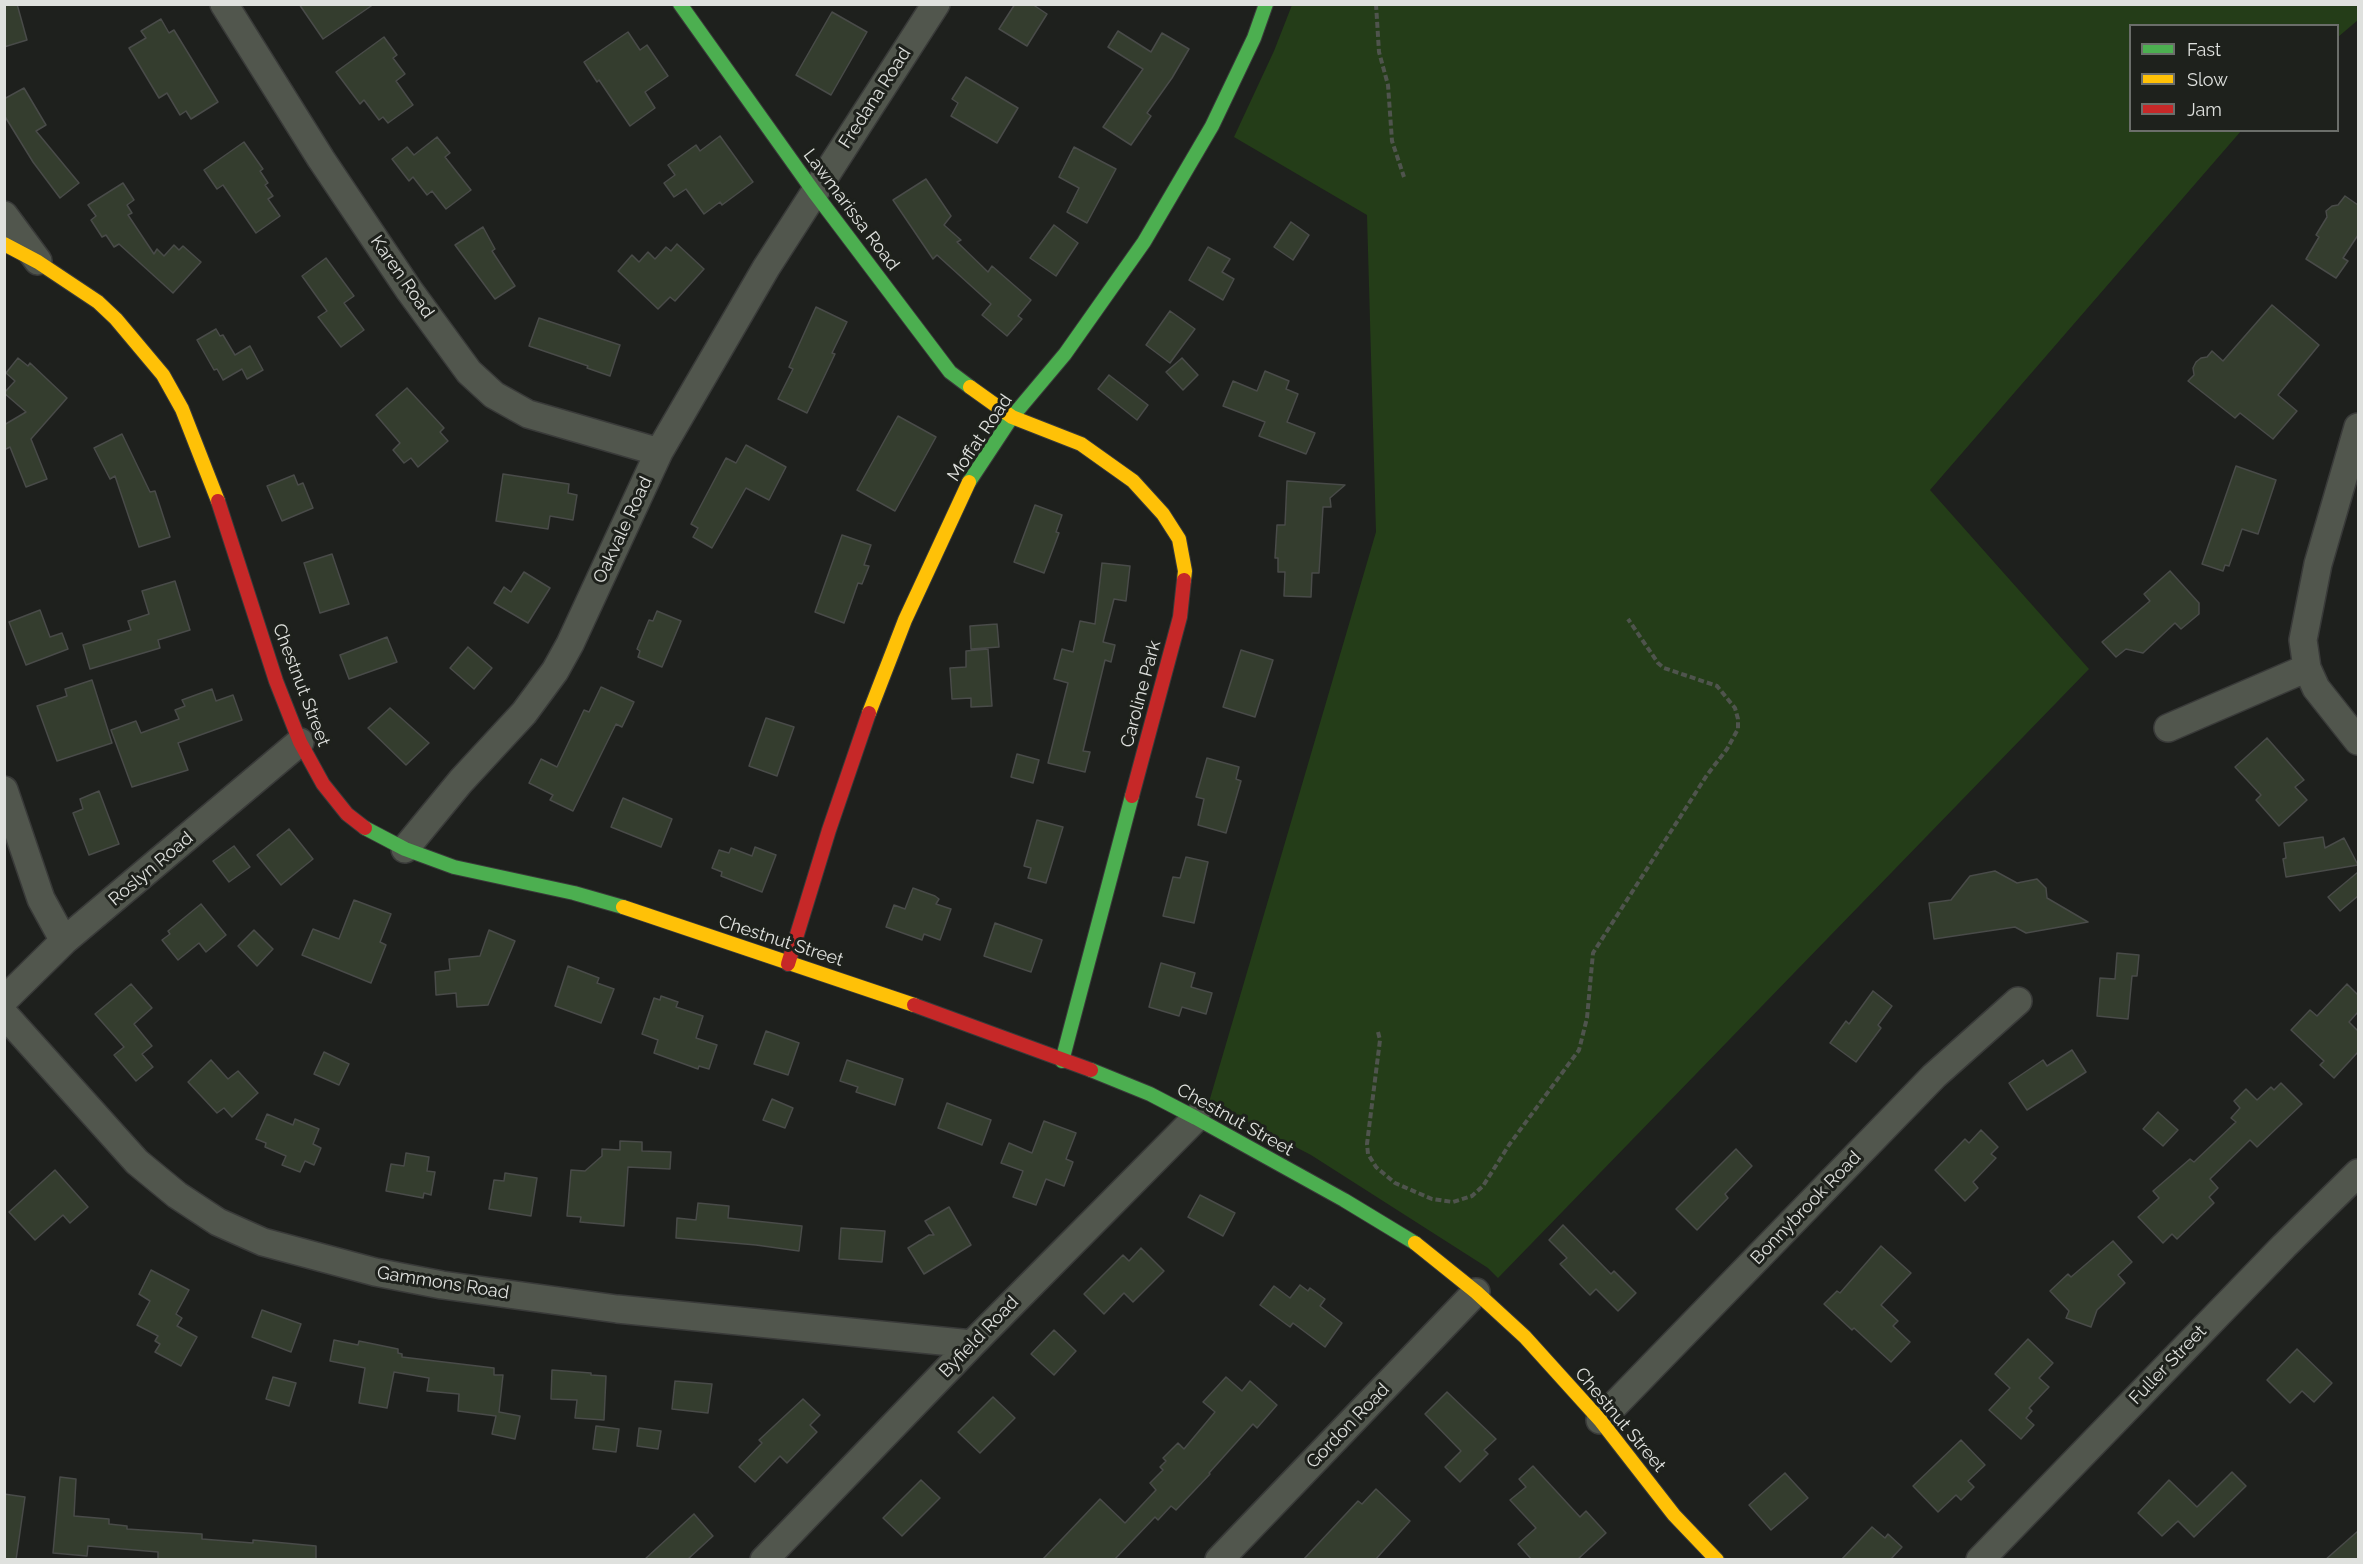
<!DOCTYPE html>
<style>
body{margin:0}
#map{position:relative;width:2363px;height:1564px;overflow:hidden;background:#1e201d;font-family:Raleway,sans-serif}
canvas{display:block}
.frame{position:absolute;inset:0;border:6px solid #dfe1de;pointer-events:none}
.legend{position:absolute;left:2129px;top:24px;width:210px;height:108px;box-sizing:border-box;background:#1e211c;border:2px solid #6b6e6a;margin:0;padding:8px 10px;list-style:none;font-size:18px;color:#dfe1de}
.legend li{display:flex;align-items:center;gap:12px;height:30px}
.legend b{width:30px;border:2px solid #6b6e6a}
</style>
<div id="map">
<canvas width="2363" height="1564"></canvas>
<div class="frame"></div>
<ul class="legend">
<li><b style="height:8px;background:#4caf50"></b>Fast</li>
<li><b style="height:8px;background:#ffc107"></b>Slow</li>
<li><b style="height:8px;background:#c62828"></b>Jam</li>
</ul>
</div>
<script>
const context = document.querySelector('canvas').getContext('2d');
context.lineJoin = 'round';
function fillPath(path, color) { context.fillStyle = color; context.fill(path, 'evenodd'); }
const toPath = rows => new Path2D(rows.map(r => 'M' + r).join(''));
function trace(path, color, width, dash) { context.strokeStyle = color; context.lineWidth = width; context.lineCap = dash ? 'butt' : 'round'; context.setLineDash(dash || []); context.stroke(path); }
function write(font, color, halo, rows, align = 'center') {
  context.font = font + ' Raleway,sans-serif'; context.lineWidth = 6; context.setLineDash([]); context.textBaseline = 'middle'; context.strokeStyle = halo; context.fillStyle = color; for (const [text, x, y, turn = 0] of rows) {
    context.save(); context.translate(x, y); context.rotate((+turn || 0) * Math.PI / 180); context.textAlign = isNaN(turn) ? turn : align; if (halo) context.strokeText(text, 0, 0); context.fillText(text, 0, 0); context.restore();
  }
}
fillPath(toPath([
 [1292,5,2358,5,2358,20,2338,37,2338,26,2130,26,2130,130,2241,131,1930,490,2089,669,1498,1278,1488,1268,1311,1155,1209,1102,1376,532,1367,215,1234,137,1274,51]
]), '#243d18');
const building = toPath([
 [4,4,17,4,27,40,4,47,4,4],
 [299,4,374,4,323,39,299,4],
 [1015,4,1032,4,1047,14,1027,46,999,29,1015,4],
 [832,12,867,32,831,95,796,75,832,12],
 [161,19,169,33,174,30,218,102,191,119,186,111,180,115,167,93,159,98,129,48,146,38,141,31,161,19],
 [1118,31,1151,52,1162,33,1189,49,1172,78,1147,113,1151,116,1131,145,1103,127,1143,69,1108,47,1118,31],
 [628,32,640,50,647,45,668,76,645,92,655,108,630,126,599,80,597,82,584,62,628,32],
 [384,37,397,55,393,58,405,74,396,81,413,105,388,123,383,117,379,120,364,100,360,104,336,72,384,37],
 [966,77,1018,108,997,143,951,116,958,103,952,99,966,77],
 [24,88,46,125,36,131,79,183,60,198,33,162,4,115,4,99,24,88],
 [720,136,753,182,722,205,720,202,704,214,686,189,674,197,664,183,675,175,668,165,696,145,700,151,720,136],
 [437,137,450,153,445,157,471,190,446,209,432,191,427,195,413,177,409,181,392,159,407,147,414,155,437,137],
 [244,142,263,169,260,171,268,183,265,185,273,196,268,199,280,216,256,233,223,185,217,189,204,170,244,142],
 [1074,147,1116,169,1087,223,1067,212,1079,188,1059,177,1074,147],
 [926,179,951,216,944,225,961,240,957,242,988,272,992,266,1031,300,1018,316,1022,319,1007,336,982,315,991,304,937,255,933,259,893,200,926,179],
 [123,183,134,200,127,205,132,213,128,215,154,254,157,249,164,256,174,245,179,250,183,246,201,262,173,293,119,244,114,247,106,235,102,237,91,220,96,216,88,205,123,183],
 [2345,196,2358,205,2358,235,2343,258,2348,261,2336,278,2306,259,2319,237,2316,235,2327,217,2326,211,2332,206,2338,205,2345,196],
 [1291,222,1309,235,1293,260,1274,247,1291,222],
 [1054,225,1078,243,1056,276,1030,258,1054,225],
 [483,227,495,249,492,251,515,286,495,299,455,245,483,227],
 [677,244,704,269,675,301,670,297,658,309,618,271,632,255,639,262,648,252,655,259,666,247,671,251,677,244],
 [1208,247,1230,259,1222,272,1234,279,1223,300,1189,280,1208,247],
 [326,258,354,296,344,303,364,330,341,347,318,317,327,311,302,276,326,258],
 [2272,305,2319,345,2278,395,2297,411,2273,439,2240,413,2235,418,2188,381,2194,375,2193,368,2196,362,2201,358,2207,357,2212,351,2223,361,2272,305],
 [816,307,847,322,832,353,835,354,807,413,778,399,793,369,789,367,816,307],
 [1170,311,1195,329,1170,363,1146,345,1170,311],
 [539,318,620,345,610,376,587,368,588,366,529,346,539,318],
 [216,329,220,336,223,335,235,355,250,346,263,370,247,379,242,369,223,380,217,369,214,370,197,340,216,329],
 [18,358,28,366,30,363,67,398,31,439,47,479,26,487,10,447,4,450,4,425,26,412,4,393,15,381,6,373,18,358],
 [1182,358,1198,375,1183,390,1166,372,1182,358],
 [1265,371,1289,381,1286,389,1298,394,1287,422,1315,433,1306,454,1259,436,1265,422,1223,406,1233,381,1257,391,1265,371],
 [1109,375,1148,405,1137,420,1098,389,1109,375],
 [407,388,444,428,440,432,448,441,418,467,411,458,404,463,393,450,400,443,376,415,407,388],
 [898,416,936,437,895,511,857,490,898,416],
 [122,434,150,492,155,491,170,537,139,547,115,476,110,479,94,448,122,434],
 [746,445,786,467,769,500,746,488,712,548,693,537,698,528,691,524,726,458,736,463,746,445],
 [2236,466,2276,480,2258,534,2242,529,2229,566,2225,565,2223,571,2202,564,2236,466],
 [503,474,569,484,568,493,577,495,573,520,550,516,548,529,496,521,503,474],
 [294,475,298,485,303,483,313,508,282,521,267,486,294,475],
 [1287,481,1345,485,1330,498,1331,507,1323,507,1319,573,1312,573,1311,597,1284,596,1285,572,1278,572,1278,558,1275,558,1277,525,1285,525,1287,481],
 [1035,505,1062,515,1056,532,1059,533,1044,573,1014,562,1035,505],
 [842,535,871,545,864,565,869,566,862,584,858,583,844,623,815,612,842,535],
 [332,554,349,604,320,613,304,563,332,554],
 [1102,563,1130,566,1126,601,1114,599,1103,642,1115,645,1111,662,1105,660,1083,751,1090,752,1085,772,1048,763,1068,683,1054,679,1062,649,1073,652,1080,621,1095,624,1102,563],
 [2170,571,2199,603,2199,614,2181,629,2175,623,2143,653,2126,649,2116,657,2102,642,2150,601,2144,594,2170,571],
 [524,572,550,588,528,623,494,603,504,587,511,592,524,572],
 [175,581,190,630,158,640,160,648,90,669,83,645,131,630,128,621,149,614,142,591,175,581],
 [40,610,50,637,62,633,68,649,26,665,9,622,40,610],
 [657,611,681,621,662,667,638,657,640,651,637,649,649,620,653,621,657,611],
 [997,624,999,647,971,649,970,626,997,624],
 [387,637,397,662,349,679,340,655,387,637],
 [468,647,492,668,474,689,450,668,468,647],
 [988,649,992,706,971,707,971,698,952,699,950,668,966,667,966,651,988,649],
 [1241,650,1273,660,1255,717,1223,707,1241,650],
 [92,680,112,743,57,761,37,706,67,696,65,689,92,680],
 [601,687,634,702,622,727,616,724,573,811,550,800,553,795,529,783,541,759,557,767,584,710,589,712,601,687],
 [212,689,216,701,233,695,242,720,178,743,188,770,132,787,111,730,136,721,141,733,179,719,175,710,185,706,182,700,212,689],
 [390,708,429,743,406,765,368,728,390,708],
 [766,718,794,727,777,776,749,766,766,718],
 [2267,738,2304,780,2295,787,2307,800,2279,826,2256,800,2261,795,2235,767,2267,738],
 [1017,754,1039,760,1033,783,1011,777,1017,754],
 [1207,758,1239,767,1236,779,1241,781,1226,833,1198,825,1204,799,1196,797,1207,758],
 [99,791,119,844,89,855,73,813,83,809,80,799,99,791],
 [623,798,672,819,661,847,611,827,623,798],
 [1037,820,1063,827,1046,883,1028,878,1031,868,1024,866,1037,820],
 [289,829,313,859,281,885,257,855,289,829],
 [2323,837,2325,848,2344,838,2358,865,2286,877,2283,859,2286,858,2284,843,2323,837],
 [234,846,250,867,229,882,213,861,234,846],
 [755,847,776,855,762,892,721,876,722,872,712,868,719,850,729,853,731,848,752,856,755,847],
 [1186,857,1208,862,1194,923,1163,916,1173,877,1180,878,1186,857],
 [1995,871,2017,883,2037,879,2046,888,2047,898,2088,922,2026,933,2015,927,1934,939,1929,903,1951,900,1970,876,1995,871],
 [2358,872,2358,896,2340,911,2328,897,2358,872],
 [913,888,935,896,939,899,936,904,951,909,940,940,924,934,922,940,886,927,894,905,905,909,913,888],
 [354,900,391,914,380,942,386,945,371,983,302,955,313,929,339,939,354,900],
 [201,904,226,935,206,952,199,943,178,960,162,940,170,934,168,931,201,904],
 [995,923,1042,940,1031,972,984,956,995,923],
 [254,930,273,949,257,966,238,946,254,930],
 [489,930,515,941,488,1005,457,1007,456,993,436,995,435,972,450,970,449,959,480,956,489,930],
 [2117,953,2139,955,2137,976,2132,976,2128,1019,2097,1016,2100,978,2115,979,2117,953],
 [1161,963,1195,973,1191,987,1212,993,1206,1014,1182,1007,1179,1016,1149,1007,1161,963],
 [568,966,599,978,597,983,614,989,601,1023,555,1006,568,966],
 [131,984,152,1008,134,1024,152,1046,142,1054,153,1067,136,1081,114,1055,124,1047,95,1014,131,984],
 [2347,984,2358,995,2358,1012,2349,1022,2358,1031,2358,1052,2334,1078,2320,1065,2324,1061,2291,1030,2310,1010,2317,1016,2347,984],
 [1873,991,1892,1006,1878,1025,1881,1028,1856,1062,1830,1043,1846,1021,1849,1024,1873,991],
 [661,996,678,1002,676,1007,703,1016,696,1038,717,1045,709,1069,699,1066,698,1069,654,1053,658,1040,642,1034,654,998,660,1000,661,996],
 [766,1031,799,1043,788,1075,754,1064,766,1031],
 [2072,1050,2086,1072,2027,1110,2009,1083,2043,1060,2047,1066,2072,1050],
 [324,1052,349,1064,339,1085,314,1074,324,1052],
 [211,1060,228,1079,238,1071,258,1093,232,1117,224,1108,217,1113,188,1082,211,1060],
 [847,1060,903,1079,895,1105,856,1092,858,1087,840,1081,847,1060],
 [2281,1083,2302,1104,2257,1147,2250,1140,2210,1179,2218,1188,2209,1197,2214,1203,2177,1239,2172,1234,2163,1243,2138,1217,2159,1198,2153,1191,2190,1159,2194,1162,2236,1122,2231,1118,2240,1108,2234,1101,2246,1089,2257,1100,2271,1087,2274,1090,2281,1083],
 [772,1099,793,1108,785,1128,763,1120,772,1099],
 [947,1103,991,1120,982,1145,938,1128,947,1103],
 [2158,1112,2178,1130,2163,1146,2143,1129,2158,1112],
 [267,1114,293,1125,295,1119,319,1129,313,1144,321,1148,314,1165,305,1161,300,1172,282,1165,286,1156,265,1147,266,1143,256,1139,267,1114],
 [1044,1121,1076,1133,1066,1159,1073,1162,1064,1186,1046,1179,1036,1205,1013,1197,1023,1171,1001,1163,1009,1143,1032,1153,1044,1121],
 [1981,1130,1998,1147,1991,1154,1996,1158,1973,1182,1978,1188,1965,1201,1935,1170,1965,1139,1969,1143,1981,1130],
 [620,1141,642,1142,642,1151,671,1152,670,1169,628,1167,624,1226,580,1222,581,1217,567,1216,571,1170,585,1171,602,1156,602,1149,620,1150,620,1141],
 [1736,1149,1752,1166,1725,1194,1728,1198,1697,1230,1676,1209,1736,1149],
 [406,1153,429,1157,427,1171,435,1172,431,1195,424,1193,423,1198,386,1191,391,1164,404,1166,406,1153],
 [55,1170,88,1207,70,1223,63,1215,35,1240,9,1212,55,1170],
 [505,1173,537,1178,531,1216,489,1209,494,1180,504,1181,505,1173],
 [1200,1195,1235,1213,1223,1236,1188,1217,1200,1195],
 [698,1203,729,1206,728,1218,802,1226,799,1251,756,1245,676,1238,677,1218,696,1220,698,1203],
 [949,1207,971,1245,924,1274,908,1248,929,1235,934,1235,925,1221,949,1207],
 [1563,1225,1611,1274,1614,1271,1636,1293,1618,1311,1596,1289,1590,1295,1560,1264,1567,1258,1549,1240,1563,1225],
 [841,1228,885,1231,882,1262,839,1259,841,1228],
 [2113,1241,2132,1262,2118,1275,2125,1283,2097,1310,2091,1327,2066,1318,2069,1311,2050,1291,2068,1274,2071,1277,2113,1241],
 [1881,1246,1911,1273,1881,1305,1898,1321,1893,1326,1910,1342,1891,1362,1854,1328,1852,1330,1824,1304,1837,1291,1840,1293,1881,1246],
 [1141,1248,1164,1271,1133,1302,1124,1293,1104,1314,1084,1294,1123,1255,1129,1261,1141,1248],
 [151,1270,189,1290,176,1314,182,1318,177,1326,197,1337,181,1366,155,1352,160,1344,155,1341,158,1336,137,1325,150,1301,139,1294,151,1270],
 [1300,1285,1308,1291,1310,1288,1325,1299,1320,1306,1342,1323,1325,1347,1293,1323,1290,1327,1260,1305,1274,1286,1290,1298,1300,1285],
 [262,1310,301,1324,291,1352,252,1337,262,1310],
 [1054,1330,1076,1351,1054,1375,1031,1354,1054,1330],
 [2028,1339,2053,1363,2039,1378,2049,1387,2029,1408,2032,1411,2026,1418,2034,1425,2021,1439,1989,1410,2010,1388,1995,1374,2028,1339],
 [334,1340,358,1345,359,1341,398,1349,398,1353,402,1354,402,1357,494,1368,494,1375,503,1375,499,1412,520,1416,515,1439,492,1434,496,1416,458,1411,459,1394,427,1391,429,1378,394,1372,387,1408,359,1403,365,1368,330,1361,334,1340],
 [2297,1349,2332,1383,2314,1402,2302,1391,2290,1403,2267,1380,2297,1349],
 [552,1370,591,1373,591,1375,606,1376,604,1420,575,1418,577,1400,551,1399,552,1370],
 [273,1377,296,1383,289,1406,266,1399,273,1377],
 [1226,1377,1242,1391,1250,1381,1277,1405,1257,1428,1253,1424,1209,1473,1210,1474,1176,1510,1171,1506,1158,1520,1155,1517,1114,1560,1042,1560,1100,1499,1125,1523,1156,1490,1150,1483,1163,1470,1160,1467,1166,1461,1163,1458,1178,1443,1184,1449,1215,1412,1203,1402,1226,1377],
 [675,1381,712,1384,708,1413,672,1409,675,1381],
 [1447,1392,1496,1439,1484,1450,1488,1454,1460,1482,1445,1467,1461,1451,1425,1414,1447,1392],
 [993,1397,1015,1418,980,1453,958,1432,993,1397],
 [803,1399,820,1415,810,1425,817,1432,787,1463,780,1456,755,1482,739,1467,762,1443,759,1440,803,1399],
 [596,1426,619,1429,616,1452,593,1449,596,1426],
 [639,1428,661,1431,658,1449,637,1446,639,1428],
 [1961,1440,1985,1465,1968,1481,1974,1487,1961,1500,1956,1495,1938,1512,1913,1486,1961,1440],
 [1533,1466,1580,1517,1586,1511,1606,1533,1577,1560,1532,1560,1518,1544,1536,1528,1510,1500,1526,1487,1519,1479,1533,1466],
 [2232,1472,2246,1486,2194,1537,2178,1521,2162,1536,2138,1513,2169,1480,2197,1507,2232,1472],
 [1785,1473,1808,1498,1771,1530,1749,1505,1785,1473],
 [60,1477,76,1479,74,1516,109,1519,109,1524,127,1526,127,1529,202,1534,202,1539,253,1543,253,1540,316,1546,316,1560,158,1560,158,1552,88,1546,87,1556,53,1553,60,1477],
 [921,1480,940,1498,902,1536,883,1518,921,1480],
 [1376,1489,1410,1521,1375,1560,1303,1560,1358,1501,1362,1504,1376,1489],
 [4,1494,25,1497,16,1560,4,1560,4,1494],
 [694,1514,713,1536,687,1560,644,1560,694,1514],
 [1872,1527,1885,1538,1888,1534,1902,1547,1890,1560,1841,1560,1872,1527],
 [2358,1531,2358,1560,2325,1560,2358,1531]
]);
fillPath(building, '#343d2e');
trace(building, '#494b49', 1.5);
const street = toPath([
 [224,4,321,159,409,290,469,372,494,395,528,414,659,452],
 [4,215,38,261],
 [2358,427,2318,564,2303,640,2307,668,2316,688,2358,741],
 [2168,728,2307,668],
 [4,790,41,899,64,941],
 [405,849,461,781,524,713,555,671,570,644,659,452,766,268,936,4],
 [4,1000,64,941,300,742],
 [4,1014,137,1162,177,1195,218,1222,263,1242,375,1272,442,1285,617,1309,972,1344],
 [1600,1420,1934,1076,2018,1001],
 [764,1560,972,1344,1196,1118],
 [1219,1560,1476,1292],
 [1980,1560,2284,1246,2358,1173]
]);
const fast = toPath([
 [680,4,814,192,950,372,970,387],
 [969,482,1012,417,1065,354,1144,242,1212,126,1254,38,1266,4],
 [365,828,405,849,454,867,574,893,623,907],
 [1062,1061,1132,796],
 [1091,1070,1150,1094,1196,1118,1344,1200,1415,1243]
]);
const slow = toPath([
 [4,244,38,262,98,302,116,319,163,375,182,409,218,501],
 [970,387,1012,417,1081,444,1133,481,1163,514,1179,539,1185,571,1184,580],
 [869,713,905,620,969,482],
 [623,907,914,1005],
 [1415,1243,1476,1292,1525,1337,1600,1420,1674,1515,1717,1560]
]);
const jam = toPath([
 [218,501,276,681,300,742,323,784,347,814,365,828],
 [1132,796,1180,617,1184,580],
 [788,964,829,830,869,713],
 [914,1005,1091,1070]
]);
trace(street, '#393a39', 30);
trace(fast, '#393a39', 16);
trace(slow, '#393a39', 16);
trace(jam, '#393a39', 16);
trace(toPath([
 [1376,4,1379,52,1388,85,1392,141,1404,177],
 [1378,1032,1380,1040,1367,1144,1368,1154,1376,1167,1395,1183,1432,1199,1453,1202,1472,1196,1483,1186,1509,1145,1579,1050,1587,1018,1593,953,1707,775,1727,749,1738,729,1738,719,1735,708,1717,686,1664,668,1658,663,1628,619]
]), '#4f544d', 4, [6, 3]);
trace(street, '#51564d', 27);
trace(fast, '#4caf50', 14);
trace(slow, '#ffc107', 14);
trace(jam, '#c62828', 14);
write('18px', '#dfe1de', '#1e211c', [
 ["Fredana Road",875,98,-57],
 ["Lawmarissa Road",851,210,53],
 ["Karen Road",402,277,55],
 ["Moffat Road",980,438,-56],
 ["Oakvale Road",623,530,-65],
 ["Chestnut Street",301,685,69],
 ["Caroline Park",1141,694,-75],
 ["Roslyn Road",151,869,-40],
 ["Chestnut Street",781,941,18],
 ["Chestnut Street",1235,1120,29],
 ["Bonnybrook Road",1806,1208,-46],
 ["Gammons Road",443,1283,9],
 ["Byfield Road",979,1337,-46],
 ["Fuller Street",2168,1365,-46],
 ["Chestnut Street",1620,1420,50],
 ["Gordon Road",1348,1426,-46]
]);
</script>
